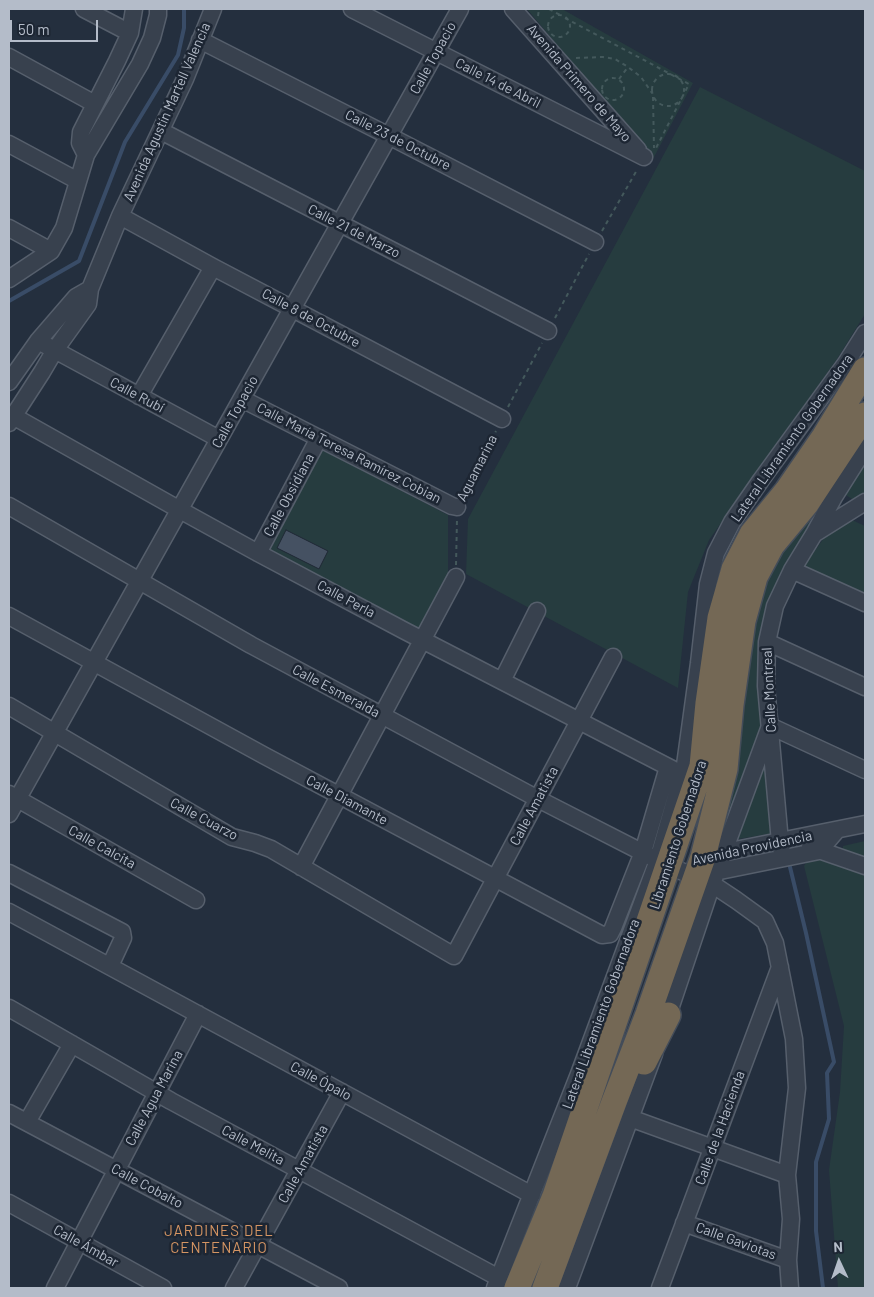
<!DOCTYPE html>
<meta charset="utf-8">
<style>
body{margin:0}
#map{position:relative;width:874px;height:1297px;overflow:hidden;background:#242f3e;font-family:Barlow,sans-serif}
canvas{display:block}
.frame{position:absolute;inset:0;border:10px solid #b4bcc9;pointer-events:none}
.north{position:absolute;left:814px;top:1237px;width:50px;height:50px;-webkit-text-stroke:4px #1d2633;paint-order:stroke;rotate:357deg;font-size:14px;font-weight:700;line-height:20px;text-align:center;color:#b4bcc9}
.north::after{content:'';display:block;margin:auto;width:18px;height:22px;background:#b4bcc9;clip-path:polygon(50% 0,100% 100%,50% 72%,0 100%)}
.scale{position:absolute;left:10px;top:20px;width:88px;height:22px;box-sizing:border-box;border:2px solid #b4bcc9;border-top:0;padding-left:6px;font-size:15px;line-height:18px;white-space:nowrap;color:#b4bcc9;-webkit-text-stroke:4px #1d2633;paint-order:stroke}
</style>
<div id="map">
<canvas width="874" height="1297"></canvas>
<div class="frame"></div>
<div class="north">N</div>
<div class="scale">50 m</div>
</div>
<script>
const context = document.querySelector('canvas').getContext('2d');
context.lineJoin = 'round';
function fillPath(path, color) { context.fillStyle = color; context.fill(path, 'evenodd'); }
const toPath = rows => new Path2D(rows.map(r => 'M' + r).join(''));
function trace(path, color, width, dash) { context.strokeStyle = color; context.lineWidth = width; context.lineCap = dash ? 'butt' : 'round'; context.setLineDash(dash || []); context.stroke(path); }
function write(font, color, halo, rows, align = 'center') {
  context.font = font + ' Barlow,sans-serif'; context.lineWidth = 5; context.setLineDash([]); context.textBaseline = 'middle'; context.strokeStyle = halo; context.fillStyle = color; for (const [text, x, y, turn = 0] of rows) {
    context.save(); context.translate(x, y); context.rotate((+turn || 0) * Math.PI / 180); context.textAlign = isNaN(turn) ? turn : align; if (halo) context.strokeText(text, 0, 0); context.fillText(text, 0, 0); context.restore();
  }
}
fillPath(toPath([
 [527,9,562,9,693,83,653,159],
 [700,87,865,171,865,314,837,359,709,540,688,592,678,688,466,574,468,519],
 [319,448,448,515,448,576,419,632,265,551],
 [865,461,865,496,857,502,844,494],
 [805,518,811,523,801,539,774,593,763,723,721,843,716,841,752,625,769,569],
 [852,520,865,526,865,595,803,567,824,538],
 [768,754,774,833,732,840],
 [865,841,865,859,843,851,843,846],
 [812,855,865,873,865,1288,838,1288,829,1170,840,1092,844,1026,804,866]
]), '#263c3f');
trace(toPath([
 [9,301,79,261,125,142,178,55,184,28,184,9],
 [789,863,806,933,834,1062,827,1073,829,1119,816,1162,816,1231,823,1288]
]), '#394c67', 4);
const building = toPath([
 [286,530,328,551,319,569,277,548,286,530]
]);
fillPath(building, '#455162');
trace(building, '#1f2835', 1);
const minor = toPath([
 [84,9,130,33],
 [352,9,644,157],
 [513,9,638,150],
 [200,40,389,136,595,242],
 [9,57,95,104],
 [161,131,548,331],
 [9,144,78,181],
 [86,155,80,143,81,132,117,61,130,33,134,9],
 [120,216,213,267,502,419],
 [9,228,51,251],
 [9,279,51,251,64,228,86,155,140,64,152,38,158,15,158,9],
 [38,341,219,439],
 [9,382,38,341,76,297,90,289],
 [139,396,213,267],
 [242,399,452,506,457,507],
 [13,416,180,510,258,553,405,631,676,771],
 [9,423,42,372,55,350,88,304,90,289,120,216,185,79,213,9],
 [9,506,251,645,538,799,669,866,712,884,736,900,765,921,775,943,794,1039,797,1088,787,1175,791,1219,788,1260,790,1288],
 [814,534,865,502],
 [258,553,319,438],
 [792,570,865,603],
 [9,616,265,756,602,935,610,934,613,928,643,852,668,767],
 [767,642,865,687],
 [502,681,537,611],
 [9,706,232,837,255,843,271,849,454,956,613,657],
 [770,726,865,770],
 [9,794,196,900],
 [9,814,460,9],
 [810,847,865,866],
 [715,854,865,824],
 [783,858,780,842,766,686,767,642,775,606,792,570,814,534,834,497,865,448],
 [301,867,456,577],
 [9,873,122,932,123,938,110,966],
 [710,873,819,851,837,830],
 [9,912,532,1195],
 [9,1008,171,1101,499,1278],
 [665,1024,712,884,770,726],
 [9,1113,339,1288],
 [630,1118,787,1175],
 [27,1122,72,1044],
 [9,1203,163,1288],
 [684,1223,788,1260],
 [55,1288,198,1014],
 [234,1288,342,1092],
 [495,1288,579,1074,658,860,685,765,699,663,708,584,716,553,732,522,761,480,846,363,865,333],
 [567,1288,654,1054],
 [660,1288,780,967]
]);
const highway = toPath([
 [644,1062,668,1015],
 [517,1288,555,1196,702,766,708,703,720,618,734,569,752,534,787,491,824,437,865,370],
 [545,1288,614,1102,648,1014,703,857,725,769,731,705,743,621,755,577,772,545,806,504,865,415]
]);
trace(minor, '#565f6c', 19);
trace(highway, '#434c59', 28);
trace(toPath([
 [549,9,560,15],
 '548 26a11 11 0 1 1 22 0a11 11 0 1 1-22 0Z',
 [538,16,539,9],
 [565,18,689,84,655,150],
 [576,58,603,57,615,59,628,67,641,77,652,93],
 '652 90a16 16 0 1 1 32 0a16 16 0 1 1-32 0Z',
 '602 89a11 11 0 1 1 22 0a11 11 0 1 1-22 0Z',
 [619,79,628,67],
 [653,97,654,148],
 [602,231,637,170],
 [555,318,589,254],
 [508,407,542,343],
 [462,496,496,431],
 [456,565,457,519]
]), '#44595c', 2, [4, 4]);
trace(minor, '#38414e', 16);
trace(highway, '#746855', 25);
write('14px', '#b4bcc9', '#1d2633', [
 ["Calle Topacio",433,58,-61],
 ["Calle 14 de Abril",498,83,27],
 ["Avenida Primero de Mayo",579,83,49],
 ["Avenida Agustín Martell Valencia",167,112,-66],
 ["Calle 23 de Octubre",398,140,27],
 ["Calle 21 de Marzo",354,231,27],
 ["Calle 8 de Octubre",311,318,28],
 ["Calle Rubí",137,395,28],
 ["Calle Topacio",235,412,-61],
 ["Lateral Libramiento Gobernadora",792,438,-55],
 ["Calle María Teresa Ramírez Cobian",349,453,27],
 ["Aguamarina",477,468,-63],
 ["Calle Obsidiana",289,495,-62],
 ["Calle Perla",346,599,28],
 ["Calle Montreal",769,690,-93],
 ["Calle Esmeralda",336,691,28],
 ["Calle Diamante",347,800,28],
 ["Calle Amatista",534,806,-62],
 ["Calle Cuarzo",204,819,28],
 ["Libramiento Gobernadora",678,835,-72],
 ["Calle Calcita",102,847,29],
 ["Avenida Providencia",752,848,-12],
 ["Lateral Libramiento Gobernadora",601,1014,-70],
 ["Calle Ópalo",321,1081,28],
 ["Calle Agua Marina",154,1098,-62],
 ["Calle de la Hacienda",720,1128,-70],
 ["Calle Melita",253,1145,28],
 ["Calle Amatista",303,1164,-61],
 ["Calle Cobalto",147,1186,28],
 ["Calle Gaviotas",736,1241,20],
 ["Calle Ámbar",86,1246,29]
]);
context.letterSpacing = '1px';
write('15px', '#d59563', '#1d2633', [
 ["JARDINES DEL",219,1231],
 ["CENTENARIO",219,1248]
]);
context.letterSpacing = '0px';
</script>
